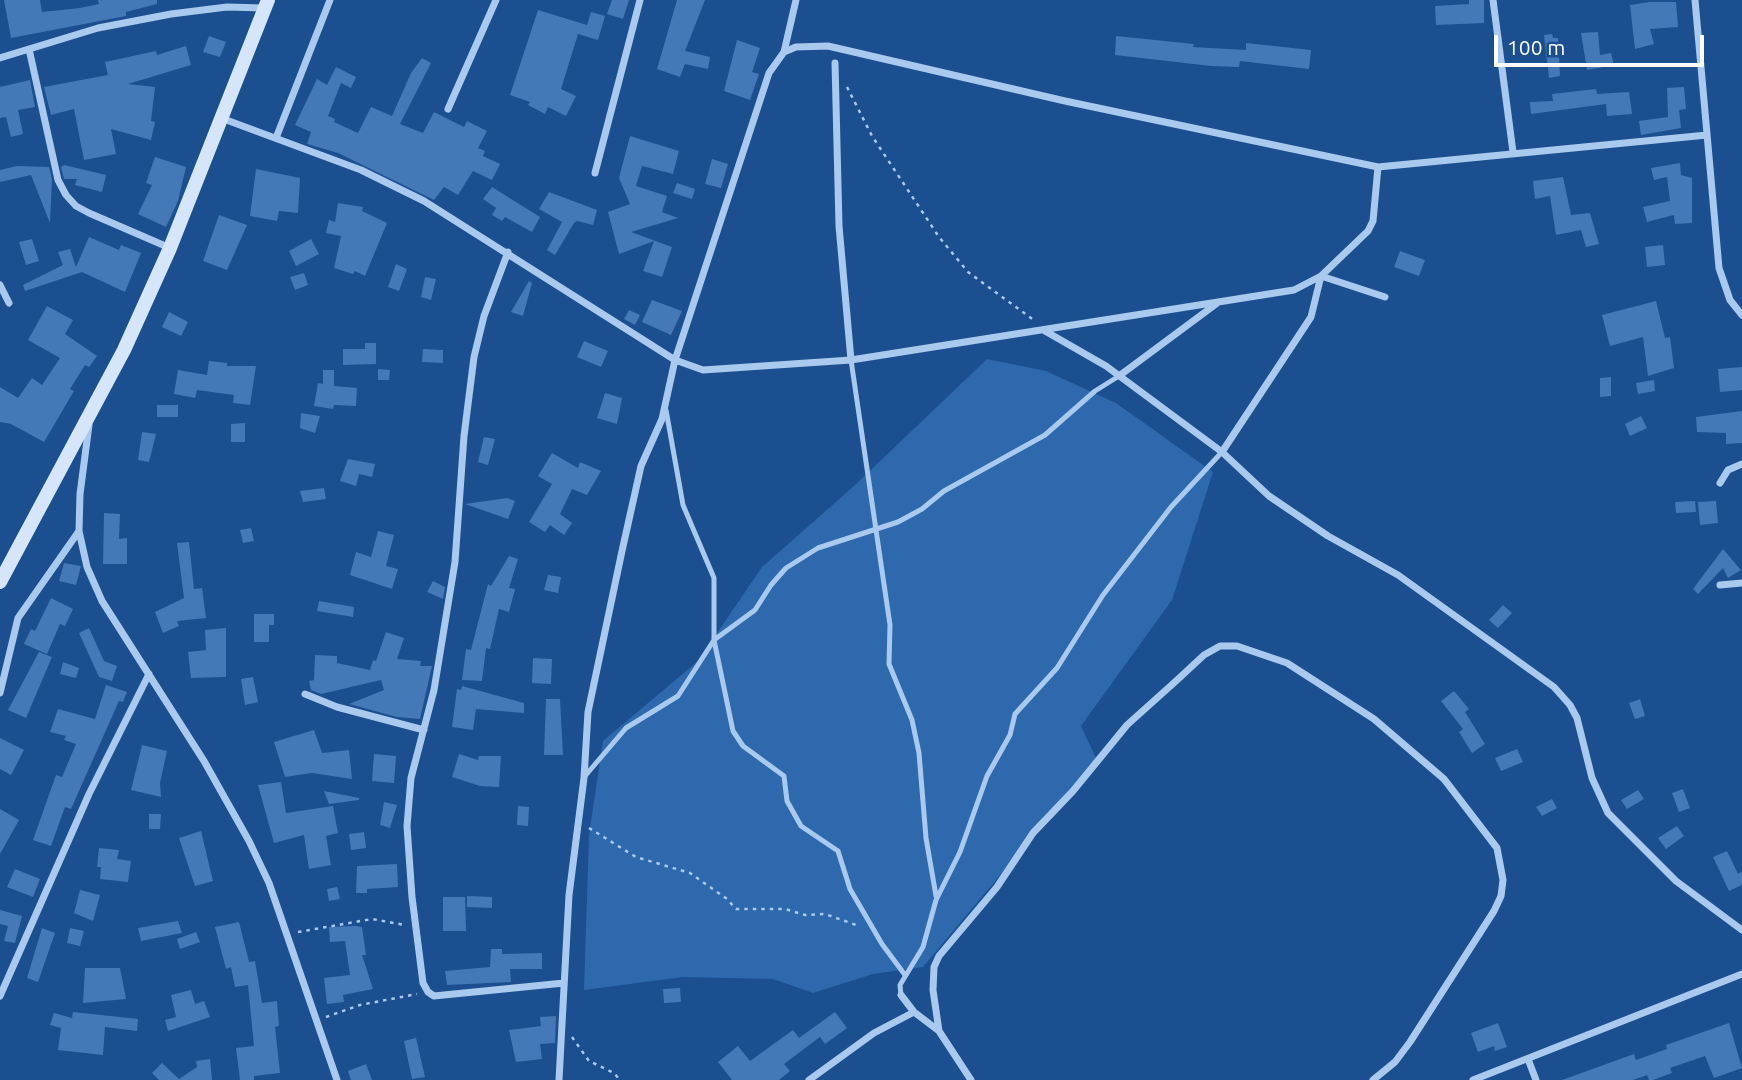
<!DOCTYPE html>
<style>
body{margin:0}
#map{position:relative;width:1742px;height:1080px;overflow:hidden;background:#1b4f8f;font-family:Ubuntu,sans-serif}
canvas{display:block}
.scale{position:absolute;left:1494px;top:35px;width:210px;height:32px;box-sizing:border-box;border:4px solid #fff;border-top:0;padding-left:9px;font-size:21px;line-height:24px;white-space:nowrap;color:#fff;-webkit-text-stroke:5px #1b4f8f;paint-order:stroke}
</style>
<div id="map">
<canvas width="1742" height="1080"></canvas>
<div class="scale">100 m</div>
</div>
<script>
const context = document.querySelector('canvas').getContext('2d');
context.lineJoin = 'round';
function fillPath(path, color) { context.fillStyle = color; context.fill(path, 'evenodd'); }
const toPath = rows => new Path2D(rows.map(r => 'M' + r).join(''));
function trace(path, color, width, dash) { context.strokeStyle = color; context.lineWidth = width; context.lineCap = dash ? 'butt' : 'round'; context.setLineDash(dash || []); context.stroke(path); }
fillPath(toPath([
 [987,359,1046,371,1116,403,1213,472,1172,600,1081,726,1097,760,923,967,873,974,813,993,773,979,683,977,584,990,589,835,603,741,698,661,762,567,854,486]
]), '#2e69ad');
fillPath(toPath([
 [4,0,40,0,42,12,80,8,99,4,98,0,157,0,157,4,126,12,126,16,11,38],
 [612,0,629,0,623,19,607,14],
 [677,0,705,0,685,51,710,57,708,69,685,64,680,77,657,69],
 [1469,0,1484,0,1484,23,1436,25,1435,6,1469,4],
 [1650,2,1676,2,1678,27,1650,29,1654,44,1635,49,1630,5],
 [538,10,587,25,591,12,605,16,598,40,578,34,561,89,576,96,566,116,548,107,545,114,528,105,530,102,510,95],
 [1598,32,1600,55,1611,53,1614,65,1587,70,1581,33],
 [1552,34,1553,38,1558,38,1560,76,1549,78,1544,35],
 [209,36,226,42,220,57,203,52],
 [1116,36,1194,44,1193,47,1246,50,1246,43,1311,50,1309,69,1240,61,1239,67,1211,66,1115,55],
 [737,40,760,48,752,72,759,74,750,100,724,91],
 [186,46,191,65,128,84,155,87,151,121,155,122,151,140,111,129,116,154,84,160,74,109,51,115,44,87,108,75,105,62,156,51,157,55],
 [422,58,431,63,400,124,423,133,434,112,464,127,467,121,487,131,478,148,485,151,483,156,500,164,492,180,473,171,458,195,444,187,434,200,338,153,307,144,311,132,295,125,317,79,327,85,336,67,356,77,351,88,341,83,328,116,335,119,334,122,358,133,371,107,392,116,411,73],
 [30,80,35,107,18,110,23,134,11,137,6,117,0,118,0,87],
 [1684,87,1686,109,1679,110,1681,128,1641,135,1639,121,1668,117,1667,88],
 [1596,89,1597,94,1629,92,1632,114,1607,116,1606,104,1531,114,1530,102,1553,101,1552,94],
 [630,136,679,151,673,174,642,166,636,186,667,196,662,212,678,218,631,232,672,247,662,277,643,271,654,241,619,254,608,212,630,204,619,178],
 [155,157,186,167,178,201,166,227,138,214,152,185,146,183],
 [712,159,728,164,721,188,705,184],
 [1680,163,1681,175,1692,178,1692,223,1675,224,1674,215,1647,222,1643,207,1670,201,1667,177,1654,180,1651,168],
 [64,165,106,175,102,192,75,185,77,179,64,179,61,167],
 [17,166,49,167,52,179,50,223,31,175,0,182,0,170],
 [256,169,300,178,298,213,279,211,277,221,250,216],
 [1563,177,1571,215,1590,213,1599,244,1586,247,1581,230,1556,235,1550,196,1535,199,1533,181],
 [677,183,695,189,692,199,673,193],
 [492,187,540,217,532,232,505,217,502,221,492,215,496,208,483,199],
 [549,192,597,210,593,225,577,221,574,223,555,255,547,250,562,222,539,209],
 [338,203,363,207,362,211,387,223,365,276,355,271,353,274,334,268,341,236,326,233,329,220,335,222],
 [219,215,247,225,227,270,203,261],
 [89,237,119,250,121,245,141,253,125,292,82,272,25,291,23,285,63,265,58,252,70,249,76,267],
 [32,239,39,261,26,265,19,242],
 [311,239,319,254,296,266,289,251],
 [1663,245,1665,265,1647,267,1645,247],
 [1400,251,1425,260,1419,276,1394,267],
 [396,264,407,269,399,291,388,287],
 [304,273,308,285,295,290,290,277],
 [425,277,436,279,431,300,421,297],
 [529,281,532,283,523,316,511,312],
 [652,300,682,311,671,335,642,322],
 [1656,301,1665,338,1670,337,1674,368,1648,376,1643,337,1610,346,1602,315],
 [47,306,73,320,65,334,97,356,89,367,85,365,70,389,74,391,44,442,11,424,0,422,0,387,18,398,32,378,42,385,60,358,28,340],
 [629,310,640,315,635,325,624,319],
 [169,312,188,322,181,336,162,327],
 [584,341,608,351,601,367,577,357],
 [365,343,376,343,376,364,343,365,343,349,365,349],
 [423,349,443,350,443,363,422,362],
 [209,361,227,363,227,366,256,366,250,405,233,403,234,395,197,390,195,398,174,394,178,370,207,375],
 [1742,367,1742,390,1720,392,1718,369],
 [378,369,390,370,389,380,378,380],
 [323,370,334,370,334,386,357,388,356,406,334,405,333,409,314,406,318,383,323,384],
 [1611,377,1611,396,1600,397,1600,378],
 [1654,380,1655,391,1638,394,1636,383],
 [605,393,622,398,617,424,597,418],
 [157,405,178,405,178,417,157,417],
 [1742,411,1742,443,1726,444,1726,433,1697,432,1696,417],
 [301,413,320,416,315,433,300,428],
 [1641,416,1647,428,1630,436,1625,424],
 [245,423,245,442,231,442,231,424],
 [142,432,156,434,149,462,138,460],
 [484,437,495,439,488,465,478,462],
 [552,453,578,468,580,462,601,471,587,495,572,489,560,514,572,523,564,535,550,525,545,532,529,522,552,484,538,476],
 [348,459,375,464,372,477,359,474,356,486,340,481],
 [324,488,326,499,303,502,300,491],
 [507,498,515,501,508,519,465,504],
 [1695,501,1696,512,1676,513,1675,502],
 [1716,501,1718,523,1700,525,1698,502],
 [104,513,120,514,119,539,127,538,127,564,103,564],
 [251,528,254,541,243,543,240,530],
 [378,531,394,535,386,566,398,569,392,589,350,575,356,552,371,557],
 [189,542,194,589,202,588,206,618,177,621,179,626,163,633,155,612,184,598,177,543],
 [1723,549,1741,570,1728,578,1723,568,1698,594,1693,589],
 [509,556,518,559,509,588,515,589,509,612,499,609,490,649,486,648,482,681,462,680,466,649,471,650,488,584,491,586],
 [64,563,81,566,76,585,59,581],
 [548,575,561,577,558,593,544,590],
 [433,581,445,587,443,599,427,592],
 [51,598,73,609,65,626,60,624,47,654,24,644,31,629,35,631],
 [319,601,354,607,353,617,317,611],
 [1503,605,1512,613,1498,628,1489,620],
 [254,614,274,614,274,625,269,625,269,642,254,642],
 [89,628,104,661,117,666,112,681,99,677,79,633],
 [226,628,226,677,191,678,188,652,206,650,205,630],
 [386,632,404,638,397,659,421,661,420,666,432,666,420,719,397,717,349,704,384,690,381,680,321,694,311,690,309,681,314,680,315,655,337,656,337,663,370,670,373,660,376,661],
 [39,652,52,657,26,718,8,710],
 [533,658,552,659,551,684,532,683],
 [63,662,79,668,76,678,60,674],
 [253,677,258,702,245,705,241,679],
 [106,685,127,692,123,702,119,701,71,809,65,807,51,846,33,840,56,775,62,777,76,744,64,740,66,736,50,732,58,709,95,719],
 [462,686,524,703,524,713,476,709,473,730,452,727,457,689,461,690],
 [1454,691,1469,709,1465,712,1485,744,1472,753,1459,732,1463,729,1441,701],
 [546,699,560,699,563,755,544,755],
 [1640,699,1645,716,1635,719,1629,703],
 [314,730,322,753,349,750,352,779,312,773,285,777,274,742],
 [0,738,24,750,11,775,0,769],
 [142,745,167,751,160,783,161,797,131,790],
 [1517,749,1523,762,1501,771,1495,758],
 [374,754,396,756,394,783,372,781],
 [459,754,478,760,479,756,501,756,499,787,480,786,452,777],
 [281,782,286,813,333,806,338,833,326,836,331,865,309,869,304,835,274,843,258,785],
 [1683,789,1690,808,1679,812,1672,793],
 [1638,790,1644,799,1627,809,1621,800],
 [324,791,359,798,359,800,329,804],
 [1552,799,1557,808,1542,816,1536,807],
 [384,802,397,805,390,828,380,825],
 [518,806,529,807,528,826,517,825],
 [0,809,19,820,0,854],
 [149,814,161,814,160,829,149,829],
 [1677,826,1684,836,1666,849,1658,838],
 [201,831,213,881,195,886,179,838],
 [364,832,366,848,351,850,349,834],
 [99,848,119,850,117,859,131,861,128,882,100,879,101,867,97,867],
 [1727,851,1738,874,1742,872,1742,885,1729,891,1713,857],
 [397,864,398,887,367,889,367,893,356,893,357,866],
 [15,869,40,879,33,897,7,887],
 [337,887,340,899,329,901,327,889],
 [80,890,100,895,93,921,74,913],
 [467,896,492,897,492,908,467,907],
 [443,897,465,897,466,931,443,931],
 [0,910,22,916,15,943,4,941,8,926,0,924],
 [178,921,182,933,141,941,138,928],
 [239,922,249,962,255,961,262,1003,277,1001,279,1026,275,1027,280,1073,254,1076,254,1080,240,1080,236,1048,254,1046,248,985,235,987,231,967,226,969,215,927],
 [355,926,362,927,366,955,362,955,373,989,343,995,344,1002,327,1004,324,978,350,975,345,941,330,942,329,927],
 [42,928,55,933,38,982,27,978],
 [70,928,84,931,80,946,67,943],
 [196,932,200,942,180,949,177,939],
 [491,949,502,949,502,954,542,953,542,969,510,969,511,982,447,985,445,971,490,967],
 [85,968,120,968,126,999,83,1003],
 [680,988,681,1002,664,1003,663,989],
 [191,990,195,1004,204,1001,210,1017,168,1031,165,1020,176,1017,171,995],
 [73,1012,138,1019,137,1031,105,1027,103,1055,58,1050,61,1028,50,1025,54,1013,72,1018],
 [835,1012,847,1028,825,1044,820,1037,784,1064,790,1071,779,1080,732,1080,718,1062,738,1046,750,1061,793,1030,799,1038],
 [556,1016,555,1043,540,1044,542,1059,516,1062,509,1030,541,1026,540,1017],
 [1498,1023,1507,1047,1495,1051,1494,1046,1478,1052,1471,1033],
 [1729,1023,1742,1068,1714,1078,1705,1056,1670,1068,1672,1073,1653,1080,1649,1080,1647,1075,1633,1080,1562,1080,1634,1054,1636,1060,1667,1049,1666,1045],
 [416,1038,425,1077,412,1079,404,1041],
 [210,1059,212,1080,159,1080,152,1073,162,1063,179,1079,197,1067,196,1061],
 [366,1064,372,1080,351,1080,348,1071]
]), '#4478b7');
trace(toPath([
 [847,87,872,136,939,237,968,272,1035,321],
 [589,828,636,857,690,873,727,899,736,909,785,909,805,915,825,914,859,926],
 [298,932,372,919,405,925],
 [326,1017,360,1005,417,994],
 [572,1037,589,1061,614,1073,620,1080]
]), '#a9c9ee', 2.5, [3.5, 5]);
trace(toPath([
 [851,360,890,625,889,664,912,720,919,753,926,838,936,896],
 [666,410,683,505,714,578,714,640,733,731,743,746,784,776,787,801,801,826,838,851,850,889,882,944,905,975],
 [585,776,626,728,678,696,714,640,755,610,771,585,786,568,818,548,898,522,922,509,944,491,1045,435,1095,391,1119,376],
 [901,995,900,985,923,947,936,900,960,852,987,776,1010,735,1015,714,1057,668,1103,595,1171,507,1222,452]
]), '#a9c9ee', 5);
trace(toPath([
 [1493,0,1513,152],
 [1695,0,1719,268,1730,300,1742,315],
 [29,49,58,180,66,195,76,206,89,213,170,248],
 [784,52,796,0],
 [0,58,98,28,171,14,227,7,264,8],
 [835,63,839,226,851,360],
 [448,109,496,0],
 [221,118,361,170,424,201,675,360,703,370,851,360,1294,290,1321,276,1368,231,1373,221,1378,167],
 [276,138,330,0],
 [595,173,640,0],
 [508,252,484,316,474,357,464,436,455,562,434,690,411,778,407,826,412,897,423,983,428,992,434,996,564,983],
 [0,285,9,303],
 [1045,331,1106,366,1222,452,1269,496,1328,536,1398,575,1554,687,1570,705,1577,718,1592,778,1608,813,1676,881,1742,930],
 [1119,376,1216,304],
 [89,425,80,494,79,531,87,567,102,601,204,761,249,841,269,883,337,1080],
 [1222,452,1311,317,1321,276,1385,297],
 [1720,483,1728,470,1742,464],
 [1720,585,1742,583],
 [0,693,18,618,79,531],
 [305,694,337,707,424,730],
 [901,995,914,1012,939,1031,971,1080],
 [0,996,89,794,149,674],
 [939,1031,933,990,934,967,939,956,997,887,1033,833,1073,791,1127,725,1176,681,1204,655,1220,646,1237,646,1287,663,1374,719,1444,779,1497,848,1503,880,1501,896,1494,911,1410,1042,1395,1062,1373,1080],
 [1528,1059,1536,1080],
 [559,1080,569,895,584,778,588,712,622,551,641,466,662,419,675,360,769,73,784,52,796,47,828,46,1065,101,1378,167,1707,135],
 [809,1080,874,1033,914,1012],
 [1473,1080,1742,974]
]), '#a9c9ee', 7);
trace(toPath([
 [0,582,124,350,170,248,268,0]
]), '#d6e6fa', 14);
</script>
